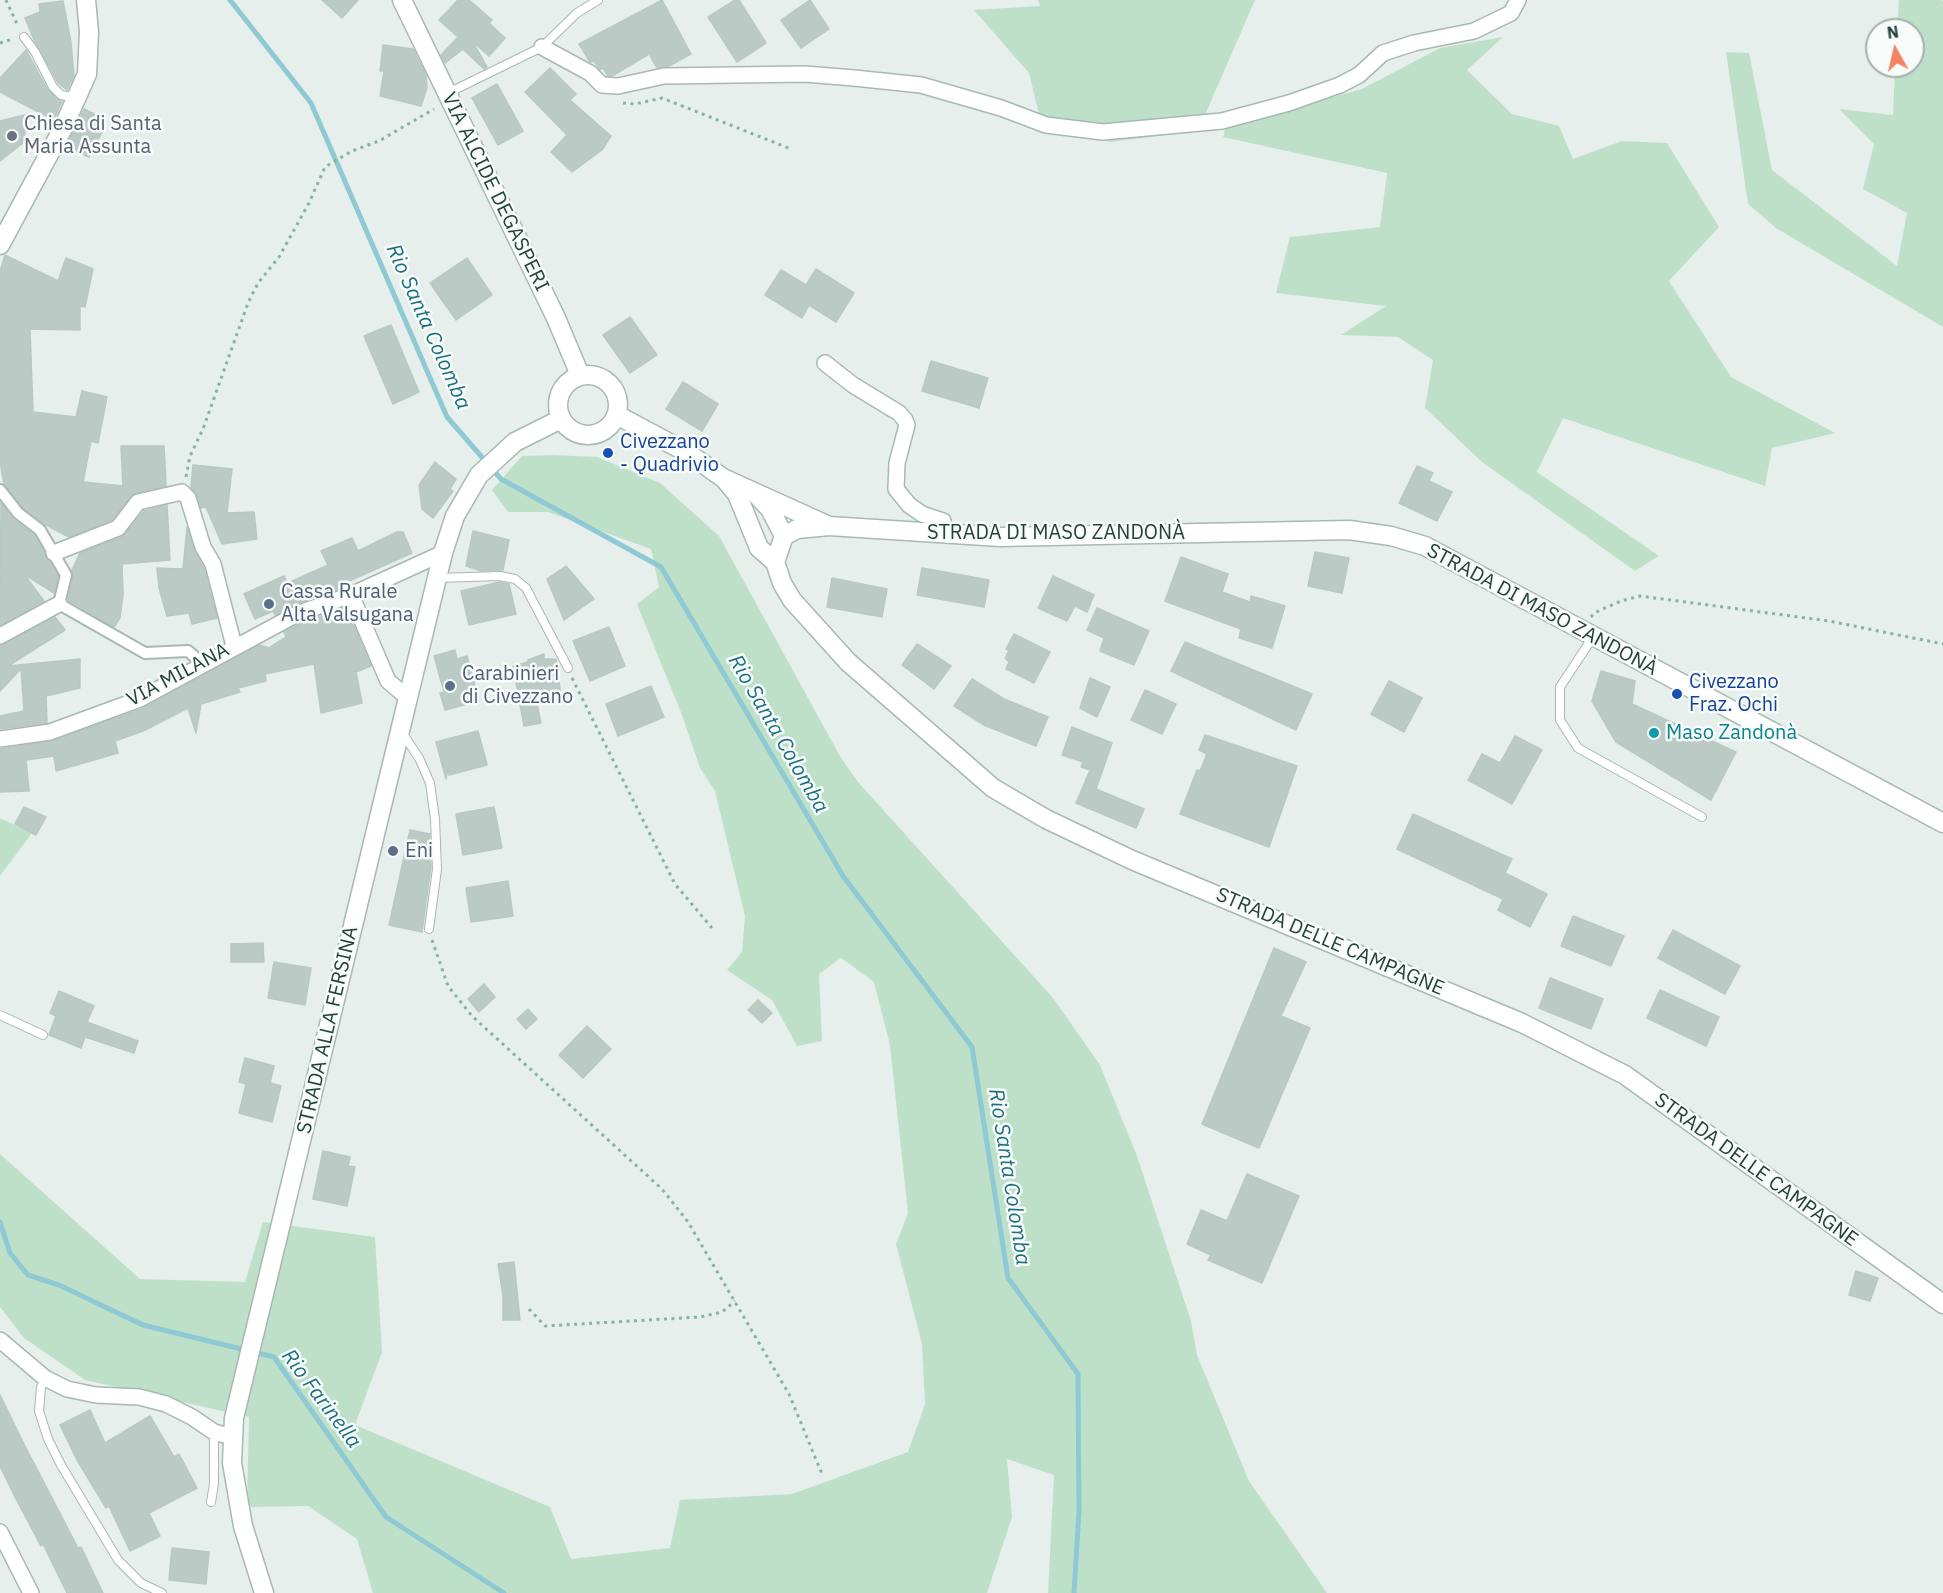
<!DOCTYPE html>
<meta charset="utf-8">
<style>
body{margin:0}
#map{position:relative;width:1943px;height:1593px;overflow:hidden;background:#e6efeb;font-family:"IBM Plex Sans",sans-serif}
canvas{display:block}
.north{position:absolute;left:1865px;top:18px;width:60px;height:60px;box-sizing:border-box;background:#f7fbf9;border:2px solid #a3b1ad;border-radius:50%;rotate:352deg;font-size:16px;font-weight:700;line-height:24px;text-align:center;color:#24423a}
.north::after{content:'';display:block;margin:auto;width:21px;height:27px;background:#f4845f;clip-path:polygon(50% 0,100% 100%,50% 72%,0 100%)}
</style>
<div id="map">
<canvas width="1943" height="1593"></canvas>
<div class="north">N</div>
</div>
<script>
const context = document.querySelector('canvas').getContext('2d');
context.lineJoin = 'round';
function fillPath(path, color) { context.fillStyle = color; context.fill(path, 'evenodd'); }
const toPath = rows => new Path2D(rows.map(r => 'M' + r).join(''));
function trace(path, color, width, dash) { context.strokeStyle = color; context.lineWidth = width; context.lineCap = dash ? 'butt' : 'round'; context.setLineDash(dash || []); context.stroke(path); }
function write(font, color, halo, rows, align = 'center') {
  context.font = font + ' "IBM Plex Sans",sans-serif'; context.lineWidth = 5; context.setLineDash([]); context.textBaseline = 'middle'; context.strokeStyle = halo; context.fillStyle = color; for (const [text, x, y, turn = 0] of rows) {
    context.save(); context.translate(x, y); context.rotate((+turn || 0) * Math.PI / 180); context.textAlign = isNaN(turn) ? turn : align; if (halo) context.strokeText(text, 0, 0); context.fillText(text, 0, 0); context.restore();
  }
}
fillPath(toPath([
 [1038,0,1255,0,1198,131,1109,142,1039,114,1029,73,974,10,1040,6],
 [1899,0,1942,0,1943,2,1943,327,1776,228,1748,204,1726,52,1749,53,1772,170,1897,266,1907,213,1863,189,1874,144,1839,109,1893,115,1895,66,1913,66,1913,30,1897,30],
 [1503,37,1467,70,1512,114,1559,126,1573,159,1622,141,1667,143,1719,227,1669,281,1731,377,1835,433,1772,448,1765,486,1563,418,1537,472,1659,556,1635,571,1482,462,1425,408,1433,360,1398,337,1341,335,1386,306,1276,293,1290,237,1380,227,1387,173,1223,137,1226,127,1362,89,1440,48],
 [552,455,597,457,660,483,719,536,841,758,858,782,1053,998,1100,1065,1137,1156,1191,1321,1197,1355,1249,1481,1327,1593,1048,1593,1054,1475,1007,1459,1012,1517,987,1593,373,1593,357,1539,308,1506,247,1507,249,1417,85,1380,24,1338,0,1307,0,1154,140,1279,245,1282,263,1222,375,1237,382,1352,355,1425,550,1507,571,1559,670,1548,680,1500,792,1494,908,1452,925,1404,922,1344,896,1244,908,1213,890,1045,874,982,841,958,819,974,822,1041,797,1046,772,1000,727,970,742,952,745,916,715,791,700,768,682,715,637,604,659,587,651,549,548,512,508,512,492,490,522,456],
 [0,818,32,833,0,876]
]), '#bfe0c8');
trace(toPath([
 [230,0,311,103,447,417,501,479,661,567,843,876,972,1047,1008,1278,1078,1374,1079,1511,1074,1593],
 [0,1222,10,1253,28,1275,59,1285,143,1325,274,1357,386,1517,504,1593]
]), '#8ec9d4', 5);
const building = toPath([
 [322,0,358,0,342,18,322,0],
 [458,0,469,0,492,20,489,23,505,38,489,56,473,42,487,67,484,69,463,49,445,63,441,55,458,37,439,20,458,0],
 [662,0,691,54,669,66,657,68,649,54,612,76,608,76,603,68,600,70,594,61,590,62,579,44,662,0],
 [735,0,739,0,766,43,737,62,708,17,735,0],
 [810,0,829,29,801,48,781,20,810,0],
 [63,1,71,42,74,76,67,90,58,83,34,40,25,18,40,12,39,4,63,1],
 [383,45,413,49,426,75,427,88,421,106,380,96,384,71,380,71,383,45],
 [26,50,48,90,62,101,54,120,0,92,0,78,26,50],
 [550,68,576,94,570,100,611,136,602,150,572,172,551,152,567,135,525,92,550,68],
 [497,84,523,131,498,145,472,98,497,84],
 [84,109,98,116,95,122,105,127,89,157,66,147,84,109],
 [28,114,23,143,0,161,0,121,28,114],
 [5,255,58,281,66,258,93,269,85,307,80,306,80,330,30,329,33,412,76,417,82,391,107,397,98,443,91,441,83,482,123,486,121,446,164,446,166,486,135,493,112,520,69,537,46,525,23,508,4,484,0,461,0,272,5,255],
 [467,258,492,295,456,320,430,283,467,258],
 [816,269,854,293,836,322,809,305,802,318,765,295,781,270,806,285,816,269],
 [630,317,657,355,630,373,603,335,630,317],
 [391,325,419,392,393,404,364,336,391,325],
 [931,361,988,378,979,408,922,391,931,361],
 [683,382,718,404,702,431,666,409,683,382],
 [435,462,456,479,450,489,453,491,433,518,422,509,419,485,435,462],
 [193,465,232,469,227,513,254,512,257,539,222,544,206,507,201,508,197,495,191,487,193,465],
 [1417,466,1433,473,1429,481,1452,492,1437,521,1399,503,1417,466],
 [1,503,13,519,34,535,58,576,54,593,24,574,44,601,0,625,1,503],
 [167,505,170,560,122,564,123,595,120,618,114,627,68,600,73,577,72,570,80,553,122,537,144,511,167,505],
 [187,527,194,550,204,568,217,618,192,624,189,613,167,616,159,588,157,568,183,569,187,527],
 [473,531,509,540,503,570,481,571,466,566,473,531],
 [397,532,403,532,412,553,338,586,339,589,296,604,275,615,273,611,255,619,244,594,284,576,288,583,328,565,321,551,352,538,358,551,397,532],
 [1315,552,1349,558,1342,593,1308,586,1315,552],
 [1181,557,1228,574,1222,592,1250,602,1251,596,1285,606,1272,648,1239,638,1241,629,1165,601,1181,557],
 [566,566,594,599,564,620,547,579,566,566],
 [922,568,989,580,984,607,917,595,922,568],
 [1053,576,1094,595,1087,612,1075,606,1067,621,1038,608,1053,576],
 [832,578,887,589,882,617,827,607,832,578],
 [500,582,509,584,516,614,469,625,461,591,500,582],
 [346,607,371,666,356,672,362,703,321,713,314,664,265,674,266,681,238,688,240,692,201,704,196,733,188,708,143,731,115,741,118,753,56,771,54,756,26,760,29,791,0,792,0,749,53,741,144,708,260,645,269,648,286,637,284,632,303,622,346,607],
 [1097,608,1149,631,1134,665,1100,651,1104,638,1087,630,1097,608],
 [55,617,65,630,8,666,80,659,80,688,46,696,47,723,0,729,0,716,24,711,21,669,0,691,0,646,55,617],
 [609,627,625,666,590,681,573,641,609,627],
 [1014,634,1050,652,1034,683,1006,669,1009,662,1005,658,1009,651,1006,649,1014,634],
 [1185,642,1312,694,1296,730,1171,671,1185,642],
 [917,644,951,666,934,689,902,665,917,644],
 [455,650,457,659,467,656,479,701,445,710,440,693,444,692,434,656,455,650],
 [544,654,544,659,556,659,561,696,536,699,541,723,524,726,513,666,528,662,528,660,544,654],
 [1601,671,1635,681,1632,704,1736,752,1711,800,1616,742,1592,701,1601,671],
 [1090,678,1110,687,1097,717,1080,708,1090,678],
 [972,679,1004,699,1048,717,1036,746,984,725,954,706,972,679],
 [1389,681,1422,698,1404,732,1371,714,1389,681],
 [651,686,664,717,618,736,606,704,651,686],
 [1145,690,1176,704,1162,734,1131,720,1145,690],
 [1072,727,1112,743,1096,789,1144,809,1136,828,1076,803,1090,770,1081,767,1083,762,1062,755,1072,727],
 [478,731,487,765,449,775,448,768,446,779,436,742,478,731],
 [1205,735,1297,766,1269,847,1180,814,1197,770,1200,771,1207,754,1199,750,1205,735],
 [1515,736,1542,750,1512,804,1468,780,1482,754,1500,763,1515,736],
 [24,807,46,817,36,835,15,824,24,807],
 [494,807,502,848,463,855,456,814,494,807],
 [1413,814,1512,859,1505,873,1547,894,1530,927,1498,910,1503,899,1397,849,1413,814],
 [410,830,430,834,428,853,430,853,431,867,422,932,389,925,410,830],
 [508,881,513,916,471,922,466,888,508,881],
 [1573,916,1624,936,1611,966,1561,946,1573,916],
 [1673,930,1740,966,1725,994,1658,958,1673,930],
 [263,943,264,962,231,962,231,944,263,943],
 [1274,948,1306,962,1281,1016,1310,1028,1259,1148,1202,1124,1274,948],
 [274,962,311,968,305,1005,268,998,274,962],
 [1550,978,1603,999,1591,1029,1539,1008,1550,978],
 [484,984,495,997,479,1012,468,999,484,984],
 [1660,990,1719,1017,1706,1046,1647,1018,1660,990],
 [59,991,94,1006,87,1022,138,1041,134,1053,85,1037,81,1048,49,1035,56,1016,50,1013,59,991],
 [758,1000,772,1013,762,1023,748,1010,758,1000],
 [528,1009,537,1019,526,1029,517,1019,528,1009],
 [587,1026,611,1049,583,1078,559,1055,587,1026],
 [245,1058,274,1066,270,1083,281,1086,272,1122,239,1113,246,1084,239,1082,245,1058],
 [323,1151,350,1157,348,1166,355,1167,347,1206,313,1199,323,1151],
 [1247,1174,1299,1196,1262,1283,1208,1260,1211,1255,1187,1244,1201,1210,1227,1221,1247,1174],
 [514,1262,520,1320,503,1320,503,1295,498,1264,514,1262],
 [1856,1271,1878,1278,1870,1301,1849,1295,1856,1271],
 [0,1395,26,1448,78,1548,81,1547,103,1593,67,1593,43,1544,41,1546,15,1497,0,1466,0,1395],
 [90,1410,105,1443,150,1416,174,1457,179,1454,197,1488,149,1513,160,1536,130,1551,109,1506,106,1508,77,1460,60,1425,90,1410],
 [172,1548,209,1552,206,1584,169,1580,172,1548]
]);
fillPath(building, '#bbcac4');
trace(building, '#b8c9c2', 1.5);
const service = toPath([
 [24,37,35,52,53,87,61,95,77,98],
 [448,93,542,47,577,13,598,0],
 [438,578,500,576,515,579,526,588,568,668],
 [1593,637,1560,687,1560,720,1578,748,1702,817],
 [403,734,419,758,430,783,435,819,437,869,429,929],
 [0,1015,43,1035],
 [45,1378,41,1387,39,1411,48,1439,61,1465,118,1560,141,1583,162,1593],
 [211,1502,214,1484,214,1432]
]);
const pedestrian = toPath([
 [0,490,18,513,40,530,66,575,59,604,145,653,188,651,203,664]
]);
const minor = toPath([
 [542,47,590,73,602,85,618,86,664,76,805,74,854,78,921,85,1001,108,1046,125,1103,132,1222,121,1289,103,1340,85,1359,75,1383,53,1414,43,1474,31,1511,13,1518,0],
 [825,363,853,385,899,413,905,420,907,425,897,463,896,489,909,505,922,514,943,521,947,535],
 [54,553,118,528,138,502,182,492,188,498,203,547,213,564,234,646],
 [351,595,388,681,408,698],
 [0,636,59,604],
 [0,739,50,732,140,699,299,613,351,595,443,553],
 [0,1340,45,1378,67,1389,96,1395,139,1397,166,1404,192,1417,214,1432,232,1437],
 [0,1532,31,1593]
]);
const tertiary = toPath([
 [402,0,556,318,580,375],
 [0,245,62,130,87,74,89,32,86,0],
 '558 405a30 30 0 1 1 60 0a30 30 0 1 1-60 0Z',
 [617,415,688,453,723,478,829,526],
 [726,481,737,494,759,548,775,562],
 [756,494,770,509,784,536],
 [784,536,775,562,782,583,792,600,848,662,993,788,1046,819,1132,860,1522,1023,1625,1075,1943,1304],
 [784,536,797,529,829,526,1000,537,1349,530,1391,536,1425,546,1943,823],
 [264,1593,243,1526,232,1463,234,1418,443,553,455,516,479,475,515,442,561,419]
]);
trace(service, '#a8b8b2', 10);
trace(pedestrian, '#a8b8b2', 14);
trace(minor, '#a8b8b2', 18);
trace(tertiary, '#a8b8b2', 21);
trace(toPath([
 [6,0,18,26],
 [0,43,13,39],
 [623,103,635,104,662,98,791,149],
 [186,477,190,456,203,429,248,303,258,283,279,257,309,203,325,167,352,151,379,141,434,109],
 [1591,617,1594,613,1621,601,1640,596,1829,621,1943,644],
 [572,678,675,884,712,928],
 [432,940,448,986,472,1016,662,1189,688,1222,789,1394,822,1474],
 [529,1309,545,1326,700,1317,722,1312,735,1301]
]), '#86b3a5', 3, [3, 4.5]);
trace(service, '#fff', 8);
trace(pedestrian, '#fff', 10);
trace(minor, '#fff', 15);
trace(tertiary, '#fff', 18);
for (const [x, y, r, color] of [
 [12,136,6,"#6b7280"],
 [608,453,6,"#1a4fb4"],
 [269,604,6,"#5c6f8a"],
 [450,686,6,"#5c6f8a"],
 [1677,694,6,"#1a4fb4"],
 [1654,733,6,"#0f9aa8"],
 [393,851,6,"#5c6f8a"]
]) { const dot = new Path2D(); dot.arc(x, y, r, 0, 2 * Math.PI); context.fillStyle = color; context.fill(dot); trace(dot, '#f7fbf9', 2); }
write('20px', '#5b616d', '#f7fbf9', [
 ["Chiesa di Santa",24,124],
 ["Maria Assunta",24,147]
], 'left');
write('20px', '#24423a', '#f7fbf9', [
 ["VIA ALCIDE DEGASPERI",495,192,64],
 ["STRADA DI MASO ZANDONÀ",1056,533],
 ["STRADA DI MASO ZANDONÀ",1542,610,28],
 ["VIA MILANA",178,675,-28],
 ["STRADA DELLE CAMPAGNE",1330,942,23],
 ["STRADA ALLA FERSINA",328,1030,-77],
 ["STRADA DELLE CAMPAGNE",1756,1170,36]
]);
write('20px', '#164399', '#f7fbf9', [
 ["Civezzano",620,442],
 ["- Quadrivio",620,465],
 ["Civezzano",1689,682],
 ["Fraz. Ochi",1689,705]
], 'left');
write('20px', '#4e5e75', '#f7fbf9', [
 ["Cassa Rurale",281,592],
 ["Alta Valsugana",281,615],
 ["Carabinieri",462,674],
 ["di Civezzano",462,697],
 ["Eni",405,851]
], 'left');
write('20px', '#0d838f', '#f7fbf9', [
 ["Maso Zandonà",1666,733]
], 'left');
write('italic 21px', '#1c6f80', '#f7fbf9', [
 ["Rio Santa Colomba",428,327,66],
 ["Rio Santa Colomba",778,734,60],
 ["Rio Santa Colomba",1009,1177,81],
 ["Rio Farinella",321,1399,53]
]);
</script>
